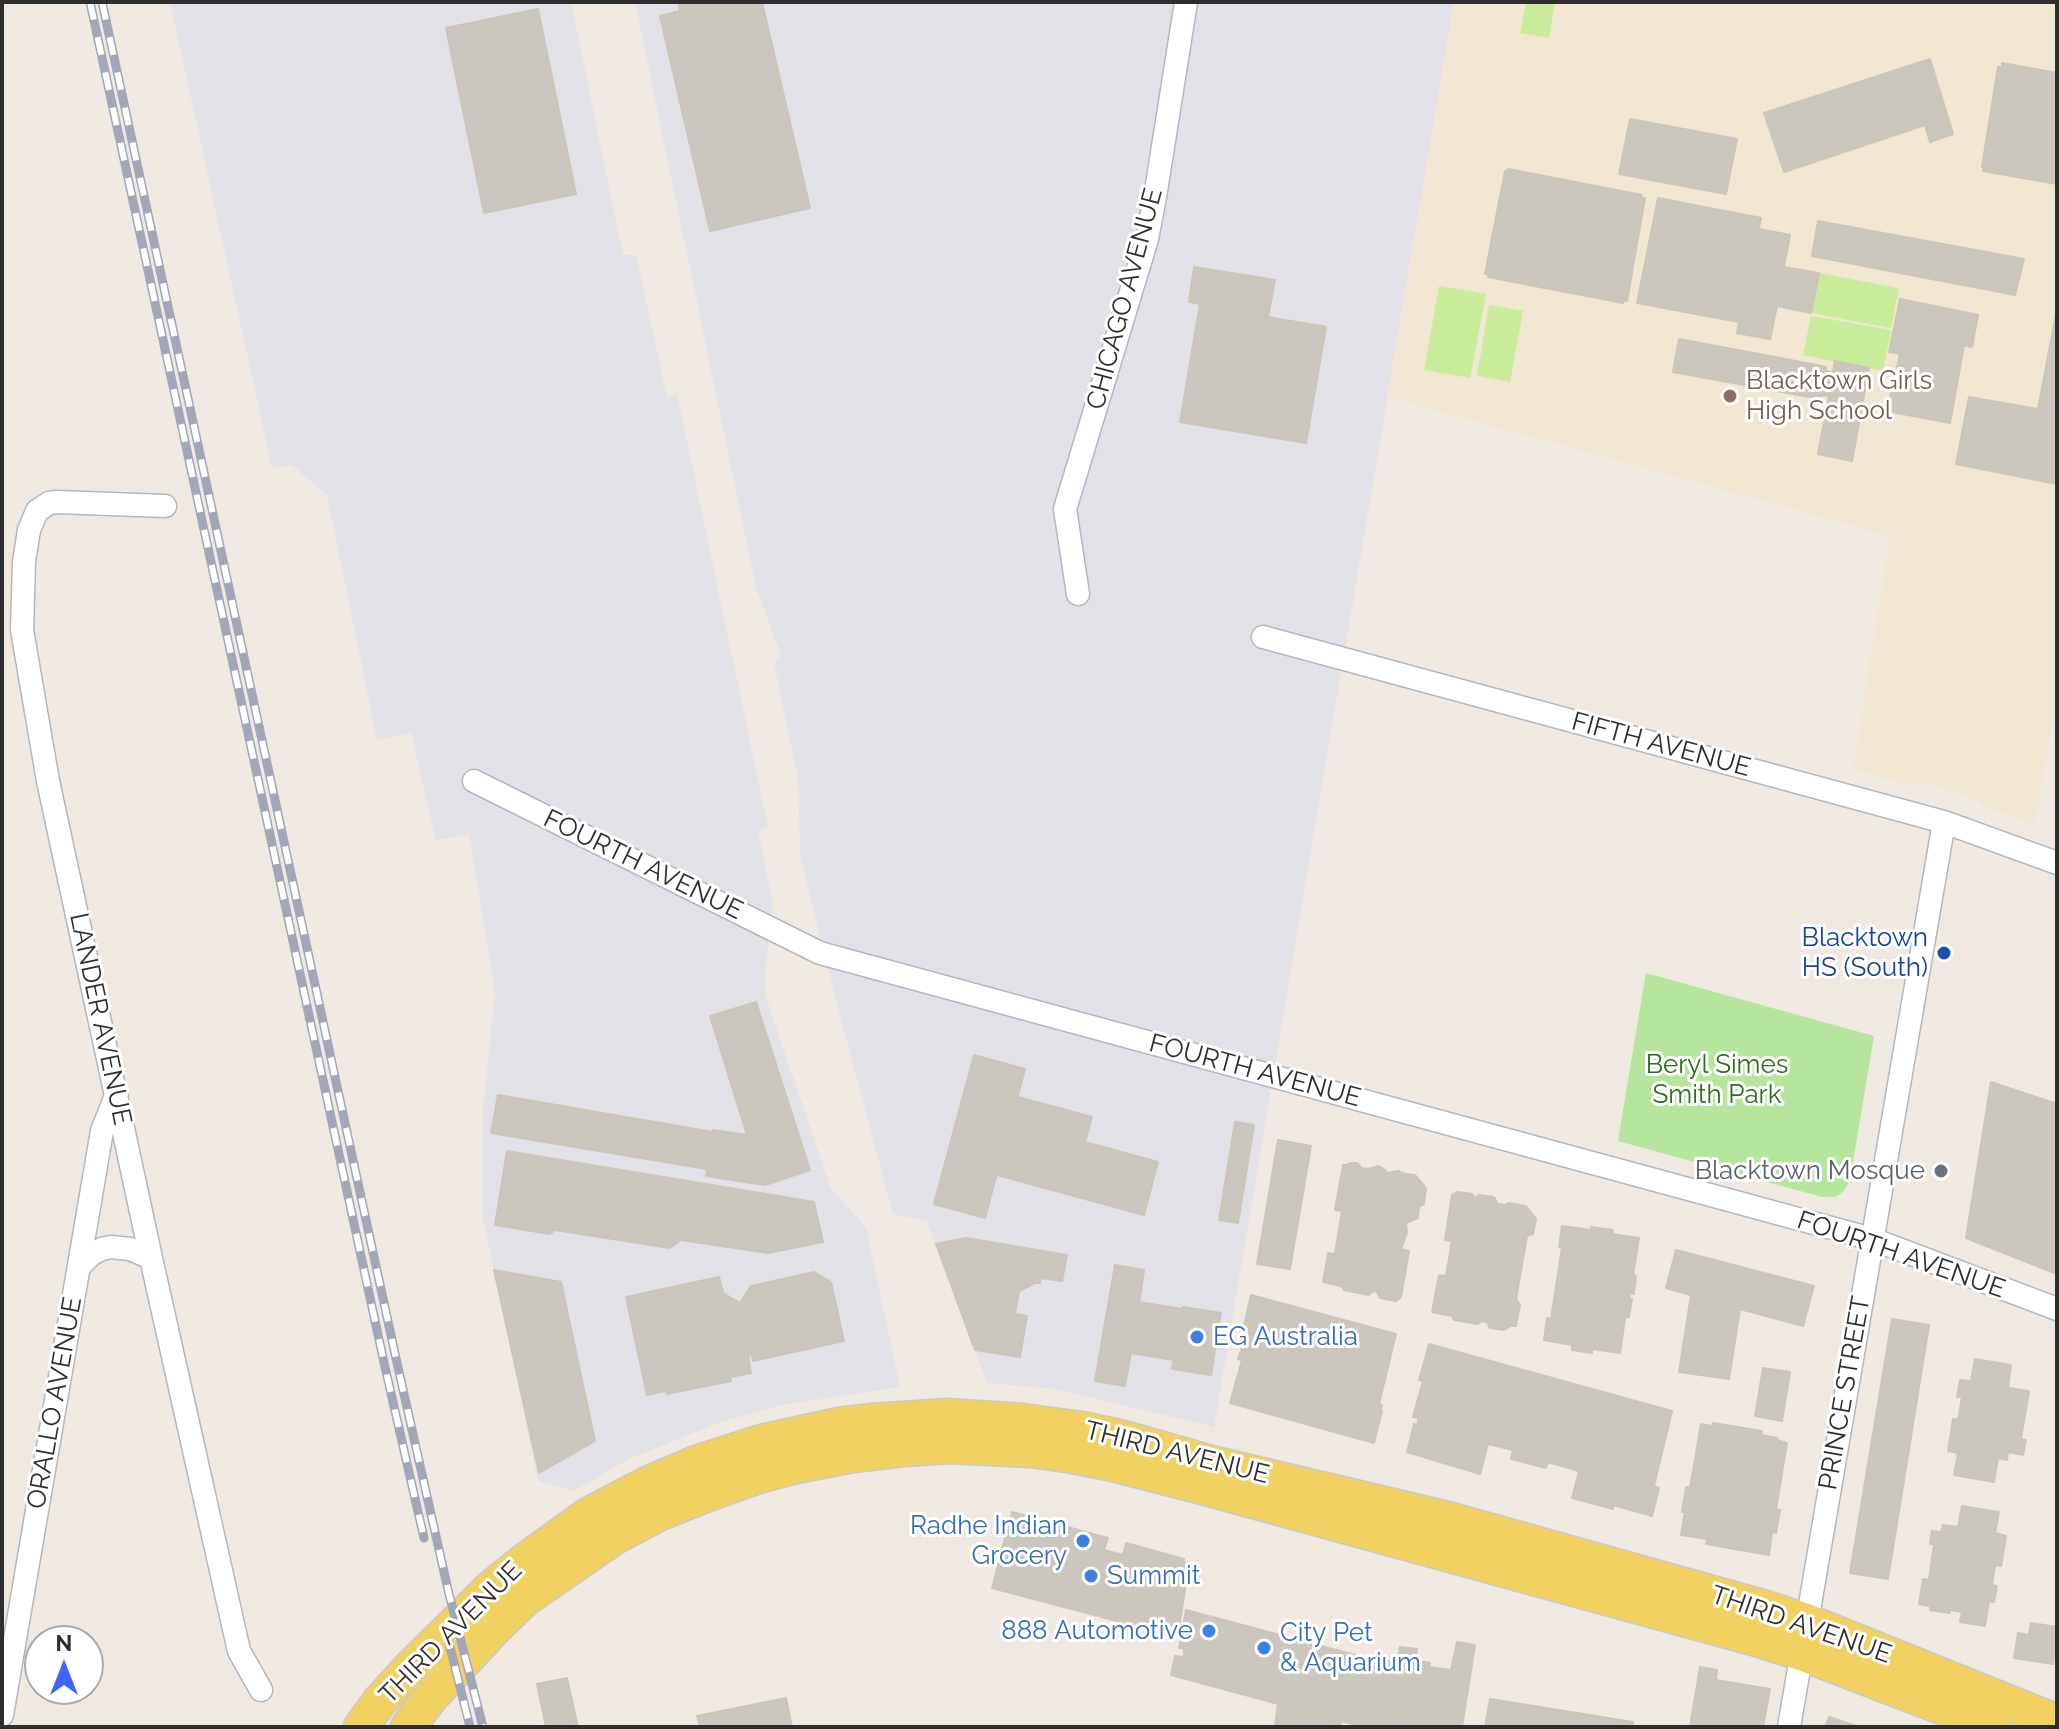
<!DOCTYPE html>
<style>
body{margin:0}
#map{position:relative;width:2059px;height:1729px;overflow:hidden;background:#efe9e1;font-family:Raleway,sans-serif}
canvas{display:block}
.frame{position:absolute;inset:0;border:4px solid #2e2e2e;pointer-events:none}
.north{position:absolute;left:24px;top:1625px;width:80px;height:80px;box-sizing:border-box;background:#fff;border:2px solid #ababab;border-radius:50%;rotate:0deg;font-size:22px;font-weight:700;line-height:32px;text-align:center;color:#2e2e2e}
.north::after{content:'';display:block;margin:auto;width:28px;height:36px;background:#4264fb;clip-path:polygon(50% 0,100% 100%,50% 72%,0 100%)}
</style>
<div id="map">
<canvas width="2059" height="1729"></canvas>
<div class="frame"></div>
<div class="north">N</div>
</div>
<script>
const context = document.querySelector('canvas').getContext('2d');
context.lineJoin = 'round';
function fillPath(path, color) { context.fillStyle = color; context.fill(path, 'evenodd'); }
const toPath = rows => new Path2D(rows.map(r => 'M' + r).join(''));
function trace(path, color, width, dash) { context.strokeStyle = color; context.lineWidth = width; context.lineCap = dash ? 'butt' : 'round'; context.setLineDash(dash || []); context.stroke(path); }
function write(font, color, halo, rows, align = 'center') {
  context.font = font + ' Raleway,sans-serif'; context.lineWidth = 6; context.setLineDash([]); context.textBaseline = 'middle'; context.strokeStyle = halo; context.fillStyle = color; for (const [text, x, y, turn = 0] of rows) {
    context.save(); context.translate(x, y); context.rotate((+turn || 0) * Math.PI / 180); context.textAlign = isNaN(turn) ? turn : align; if (halo) context.strokeText(text, 0, 0); context.fillText(text, 0, 0); context.restore();
  }
}
fillPath(toPath([
 [170,2,571,2,623,255,636,255,667,396,677,394,768,827,758,830,773,903,766,963,766,997,831,1189,866,1227,900,1387,782,1405,718,1423,627,1460,574,1491,538,1481,482,1213,482,1121,495,993,469,834,436,840,411,733,377,740,327,495,292,465,272,468],
 [635,2,1454,2,1214,1427,1055,1389,987,1383,927,1221,893,1214,833,989,800,854,798,777,774,664,781,656,756,588]
]), '#e3e1e8');
fillPath(toPath([
 [1454,2,2057,2,2057,691,2035,825,1980,805,1977,800,1918,780,1913,786,1853,769,1890,536,1387,397]
]), '#f0e6d1');
fillPath(toPath([
 [1646,973,1874,1036,1850,1180,1844,1191,1835,1197,1822,1197,1618,1141]
]), '#b6e59e');
fillPath(toPath([
 [1526,2,1555,2,1549,38,1520,33],
 [1819,273,1899,288,1891,328,1811,313],
 [1439,286,1486,294,1470,378,1424,370],
 [1489,305,1523,311,1510,382,1477,376],
 [1811,316,1891,330,1883,371,1803,355]
]), '#c9ec9a');
const building = toPath([
 [678,2,762,2,810,208,710,231,660,16,680,11,678,2],
 [538,9,576,194,484,213,446,28,538,9],
 [1930,59,1953,134,1930,142,1925,125,1784,172,1764,113,1930,59],
 [2002,63,2057,73,2057,184,1983,171,1984,168,1982,167,1998,67,2002,67,2002,63],
 [1630,119,1737,139,1726,194,1619,174,1630,119],
 [1508,169,1642,195,1641,198,1645,198,1627,301,1623,300,1623,303,1488,277,1489,274,1485,274,1505,171,1507,172,1508,169],
 [1658,198,1761,218,1739,322,1637,303,1658,198],
 [1818,221,2024,259,2015,295,1812,256,1818,221],
 [1759,229,1790,235,1784,267,1819,273,1811,313,1777,306,1770,339,1737,333,1759,229],
 [1194,267,1275,280,1268,317,1326,327,1306,443,1180,422,1200,304,1189,302,1194,267],
 [1900,299,1978,315,1972,347,1964,345,1950,423,1887,411,1900,354,1889,352,1900,299],
 [2057,309,2057,484,1956,464,1969,397,2038,409,2057,309],
 [1679,339,1817,365,1826,367,1826,371,1833,373,1835,361,1869,368,1852,461,1818,454,1829,396,1821,395,1820,399,1673,372,1679,339],
 [756,1002,810,1170,765,1185,706,1176,707,1169,491,1133,498,1095,713,1132,713,1130,747,1135,710,1016,756,1002],
 [974,1055,1025,1069,985,1218,934,1204,974,1055],
 [1991,1082,2057,1104,2057,1274,1966,1238,1991,1082],
 [1018,1097,1092,1117,1085,1142,1158,1162,1144,1215,997,1175,1018,1097],
 [1235,1122,1254,1125,1238,1223,1219,1220,1235,1122],
 [1278,1140,1311,1146,1290,1269,1257,1264,1278,1140],
 [507,1151,814,1202,823,1242,768,1253,681,1240,670,1248,555,1230,550,1234,495,1225,507,1151],
 [1351,1163,1357,1163,1362,1168,1368,1169,1379,1166,1385,1170,1387,1173,1398,1171,1405,1174,1415,1175,1426,1188,1424,1204,1419,1207,1418,1218,1406,1223,1407,1233,1401,1249,1409,1251,1401,1297,1396,1301,1380,1298,1377,1292,1373,1291,1369,1295,1344,1290,1341,1286,1323,1282,1328,1253,1335,1254,1342,1211,1335,1210,1343,1165,1346,1165,1351,1163],
 [1458,1192,1472,1194,1475,1198,1479,1195,1494,1197,1498,1204,1505,1205,1509,1203,1526,1206,1536,1219,1533,1234,1527,1236,1516,1299,1520,1305,1516,1326,1511,1326,1504,1330,1490,1328,1487,1322,1482,1321,1478,1324,1454,1320,1452,1316,1432,1312,1439,1275,1446,1276,1452,1241,1445,1240,1452,1195,1458,1192],
 [1562,1226,1591,1230,1591,1227,1613,1230,1612,1234,1639,1238,1633,1275,1636,1276,1634,1294,1630,1293,1629,1299,1632,1299,1629,1317,1625,1318,1620,1353,1592,1349,1592,1353,1572,1350,1572,1345,1544,1340,1547,1318,1551,1319,1562,1248,1559,1247,1562,1226],
 [966,1238,1067,1255,1062,1281,1040,1278,1040,1283,1035,1283,1019,1291,1015,1314,1027,1316,1020,1357,975,1350,936,1244,966,1238],
 [1676,1250,1814,1286,1803,1326,1740,1309,1729,1379,1679,1372,1691,1295,1666,1288,1676,1250],
 [1115,1265,1144,1270,1139,1302,1182,1309,1174,1360,1131,1353,1125,1386,1095,1381,1115,1265],
 [494,1270,561,1282,595,1441,539,1473,494,1270],
 [814,1272,831,1282,844,1341,753,1361,740,1303,751,1286,814,1272],
 [719,1277,723,1293,740,1303,752,1355,748,1356,751,1373,730,1377,731,1381,667,1394,666,1391,647,1395,626,1297,719,1277],
 [1251,1295,1396,1334,1379,1404,1382,1405,1380,1411,1382,1411,1374,1443,1230,1403,1242,1360,1238,1359,1242,1348,1239,1347,1251,1295],
 [1183,1307,1221,1313,1211,1375,1172,1369,1183,1307],
 [1892,1319,1929,1325,1888,1579,1850,1573,1892,1319],
 [1429,1344,1672,1411,1654,1486,1659,1488,1652,1516,1613,1505,1613,1509,1572,1498,1579,1471,1548,1462,1546,1468,1511,1459,1513,1450,1488,1444,1480,1474,1407,1452,1414,1424,1417,1425,1419,1418,1413,1417,1423,1381,1419,1380,1429,1344],
 [1975,1359,2011,1365,2008,1388,2029,1391,2021,1439,2026,1440,2023,1455,2008,1452,2007,1460,1998,1458,1994,1482,1954,1475,1958,1453,1948,1451,1953,1419,1958,1420,1962,1397,1957,1397,1960,1380,1971,1381,1975,1359],
 [1763,1368,1790,1372,1782,1421,1755,1416,1763,1368],
 [1713,1423,1762,1431,1761,1435,1777,1438,1777,1440,1787,1443,1776,1509,1780,1510,1776,1533,1772,1532,1769,1555,1706,1544,1707,1539,1681,1535,1685,1512,1682,1512,1686,1487,1690,1488,1701,1424,1713,1426,1713,1423],
 [1962,1506,1999,1512,1995,1533,2006,1536,2001,1566,1995,1565,1992,1585,1997,1586,1994,1602,1989,1601,1985,1626,1960,1622,1962,1612,1950,1610,1950,1613,1930,1610,1930,1606,1919,1604,1923,1579,1929,1580,1934,1544,1930,1544,1932,1531,1941,1532,1943,1525,1958,1527,1962,1506],
 [1012,1512,1108,1538,1104,1550,1123,1555,1126,1543,1184,1559,1183,1562,1189,1563,1178,1635,1167,1632,1166,1634,992,1588,1012,1512],
 [1186,1610,1359,1656,1349,1723,1171,1675,1175,1656,1184,1657,1184,1649,1179,1648,1186,1610],
 [2031,1623,2057,1627,2053,1664,2014,1658,2018,1633,2029,1635,2031,1623],
 [1457,1642,1475,1645,1462,1727,1403,1727,1415,1660,1430,1663,1429,1667,1451,1670,1457,1642],
 [1400,1647,1417,1649,1403,1727,1363,1727,1349,1723,1359,1656,1398,1663,1400,1647],
 [1700,1667,1717,1670,1716,1680,1770,1689,1763,1727,1690,1727,1700,1667],
 [567,1678,578,1727,546,1727,537,1684,567,1678],
 [786,1698,792,1727,700,1727,697,1716,786,1698],
 [1490,1699,1633,1722,1632,1727,1485,1727,1490,1699],
 [1278,1704,1341,1722,1340,1727,1275,1727,1278,1704],
 [1829,1717,1856,1726,1861,1727,1825,1727,1829,1717]
]);
fillPath(building, '#cbc7bf');
trace(building, '#cbc5ba', 2);
const minor = toPath([
 [165,506,57,502,49,503,37,511,29,530,24,562,22,630,48,781,151,1258,239,1651,261,1690],
 [1078,594,1065,509,1147,239,1155,197,1186,2],
 [1263,637,1944,822,2057,863],
 [474,781,820,953,1872,1239,2057,1309],
 [79,1267,92,1254,102,1249,111,1247,130,1249,151,1258],
 [2,1715,102,1131,117,1093],
 [1789,1727,1944,822]
]);
const primary = toPath([
 [361,1727,379,1702,410,1668,491,1588,527,1559,588,1515,645,1485,696,1463,761,1442,838,1425,873,1421,947,1416,1022,1421,1082,1429,1120,1437,1215,1464,1448,1519,1766,1608,1806,1621,2057,1722],
 [408,1727,430,1698,495,1628,525,1599,613,1538,660,1513,705,1495,755,1477,796,1466,847,1456,905,1449,949,1446,1031,1450,1073,1456,1109,1463,1199,1486,1760,1640,1801,1653,1994,1727]
]);
trace(minor, '#b4b7c1', 25);
trace(primary, '#c9c9c9', 37);
trace(minor, '#fff', 22);
trace(primary, '#f2d163', 34);
const rail = toPath([
 [90,2,385,1367,424,1538],
 [102,2,397,1363,449,1594,483,1727],
 [446,1631,470,1727]
]);
trace(rail, '#a3a6b8', 9);
trace(rail, '#fff', 6, [18]);
for (const [x, y, r, color] of [
 [1730,396,8,"#8d6e63"],
 [1944,953,8,"#1a4fb4"],
 [1941,1171,8,"#6b7280"],
 [1197,1337,8,"#3f7fe0"],
 [1083,1541,8,"#3f7fe0"],
 [1091,1576,8,"#3f7fe0"],
 [1209,1631,8,"#3f7fe0"],
 [1264,1648,8,"#3f7fe0"]
]) { const dot = new Path2D(); dot.arc(x, y, r, 0, 2 * Math.PI); context.fillStyle = color; context.fill(dot); trace(dot, '#fff', 3); }
write('26px', '#2e2e2e', '#fff', [
 ["CHICAGO AVENUE",1125,299,-75],
 ["FIFTH AVENUE",1661,745,15],
 ["FOURTH AVENUE",643,865,26],
 ["LANDER AVENUE",100,1019,78],
 ["FOURTH AVENUE",1255,1071,15],
 ["FOURTH AVENUE",1901,1255,19],
 ["PRINCE STREET",1845,1393,-80],
 ["ORALLO AVENUE",55,1403,-80],
 ["THIRD AVENUE",1177,1453,14],
 ["THIRD AVENUE",1801,1625,19],
 ["THIRD AVENUE",451,1633,-45]
]);
write('26px', '#785e54', '#fff', [
 ["Blacktown Girls",1746,381],
 ["High School",1746,411]
], 'left');
write('26px', '#164399', '#fff', [
 ["Blacktown",1928,938],
 ["HS (South)",1928,968]
], 'right');
write('26px', '#2c6e1b', '#fff', [
 ["Beryl Simes",1717,1065],
 ["Smith Park",1717,1095]
]);
write('26px', '#5b616d', '#fff', [
 ["Blacktown Mosque",1925,1171]
], 'right');
write('26px', '#366cbe', '#fff', [
 ["EG Australia",1213,1337],
 ["Radhe Indian",1067,1526,"right"],
 ["Grocery",1067,1556,"right"],
 ["Summit",1107,1576],
 ["888 Automotive",1193,1631,"right"],
 ["City Pet",1280,1633],
 ["& Aquarium",1280,1663]
], 'left');
</script>
